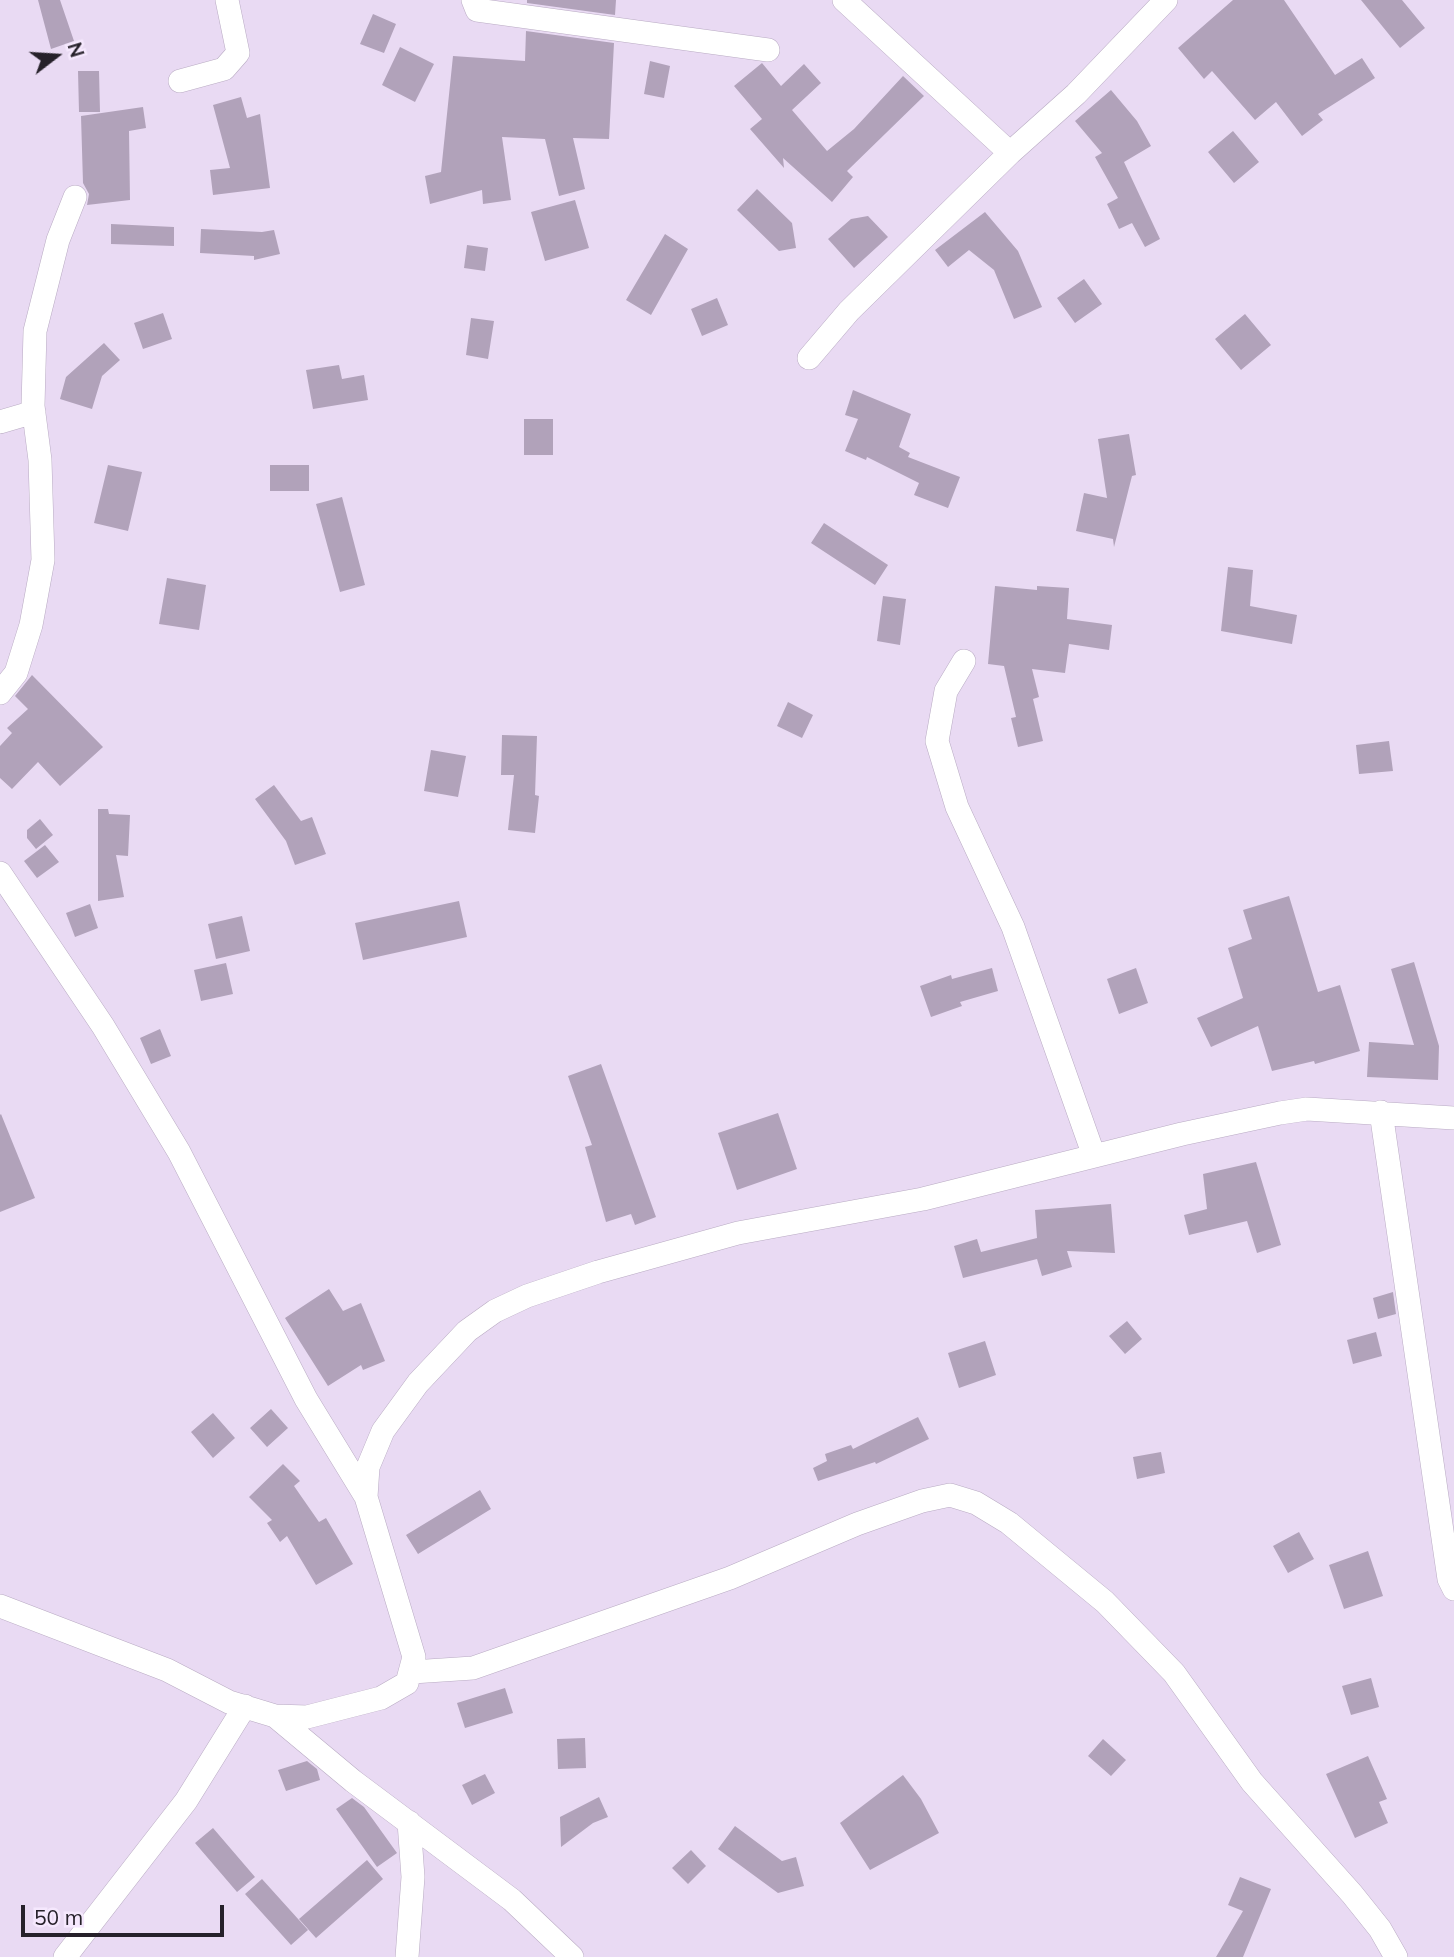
<!DOCTYPE html>
<style>
body{margin:0}
#map{position:relative;width:1454px;height:1957px;overflow:hidden;background:#e9daf3;font-family:Mulish,sans-serif}
canvas{display:block}
.north{position:absolute;left:21px;top:21px;width:70px;height:70px;-webkit-text-stroke:5px #f5e8fd;paint-order:stroke;rotate:73deg;font-size:19px;font-weight:700;line-height:28px;text-align:center;color:#26212a}
.north::after{content:'';display:block;margin:auto;width:24px;height:32px;background:#26212a;clip-path:polygon(50% 0,100% 100%,50% 72%,0 100%)}
.scale{position:absolute;left:21px;top:1905px;width:203px;height:32px;box-sizing:border-box;border:4px solid #26212a;border-top:0;padding-left:9px;font-size:21px;line-height:24px;white-space:nowrap;color:#26212a;-webkit-text-stroke:5px #f5e8fd;paint-order:stroke}
</style>
<div id="map">
<canvas width="1454" height="1957"></canvas>
<div class="north">N</div>
<div class="scale">50 m</div>
</div>
<script>
const context = document.querySelector('canvas').getContext('2d');
context.lineJoin = 'round';
function fillPath(path, color) { context.fillStyle = color; context.fill(path, 'evenodd'); }
const toPath = rows => new Path2D(rows.map(r => 'M' + r).join(''));
function trace(path, color, width, dash) { context.strokeStyle = color; context.lineWidth = width; context.lineCap = dash ? 'butt' : 'round'; context.setLineDash(dash || []); context.stroke(path); }
fillPath(toPath([
 [38,0,60,0,74,41,51,49],
 [527,0,616,0,615,15,527,3],
 [1233,0,1284,0,1335,75,1362,58,1375,78,1318,114,1323,120,1302,136,1276,102,1255,120,1212,71,1204,79,1178,48],
 [1361,0,1402,0,1425,28,1400,48],
 [373,14,396,24,384,53,360,44],
 [526,31,614,43,609,139,573,138,585,189,559,196,545,139,502,137,511,200,483,204,482,190,430,204,425,176,441,172,453,56,525,61],
 [400,47,434,64,415,102,382,85],
 [650,61,670,66,664,98,644,94],
 [762,63,781,86,804,64,821,83,792,110,827,151,854,129,903,76,924,96,847,171,853,177,832,202,783,158,784,168,750,129,762,119,734,86],
 [78,71,99,71,100,112,79,112],
 [1111,90,1137,121,1151,146,1124,162,1160,239,1145,247,1132,223,1119,229,1107,204,1118,198,1095,157,1102,153,1075,121],
 [241,97,247,118,260,114,270,188,213,195,210,170,230,168,213,105],
 [143,107,146,128,129,131,130,200,87,205,89,194,83,183,81,116],
 [1233,131,1259,162,1234,183,1208,152],
 [757,189,792,223,796,248,779,251,737,210],
 [575,200,589,248,545,261,531,212],
 [985,212,1018,251,1042,307,1014,319,994,270,969,250,948,267,935,250],
 [868,216,888,237,854,268,828,239,851,219],
 [111,224,174,227,174,246,111,244],
 [201,229,262,232,274,230,280,254,254,260,254,256,200,253],
 [665,234,688,249,651,315,626,300],
 [467,245,488,248,485,271,464,268],
 [1084,279,1102,304,1075,323,1057,298],
 [717,298,728,325,702,336,691,309],
 [163,313,172,339,143,349,134,323],
 [1245,314,1271,345,1241,370,1215,339],
 [471,318,494,321,488,359,466,355],
 [104,343,120,360,102,376,92,409,60,399,66,377],
 [339,365,342,379,364,375,368,400,313,409,306,370],
 [853,390,911,414,899,447,910,453,908,457,960,477,948,508,914,495,919,483,867,457,866,460,845,451,858,419,845,415],
 [524,419,553,419,553,455,524,455],
 [1129,434,1136,475,1132,476,1114,547,1113,539,1076,531,1084,493,1107,498,1098,439],
 [108,465,142,472,128,531,94,523],
 [270,465,309,465,309,491,270,491],
 [342,497,365,585,340,592,316,504],
 [824,523,888,565,875,585,811,543],
 [1228,567,1253,570,1250,606,1297,615,1292,644,1221,631],
 [167,578,206,585,199,630,159,624],
 [995,586,1037,590,1037,586,1069,588,1067,619,1112,625,1109,650,1069,644,1065,673,1032,669,1039,697,1033,699,1043,741,1018,747,1011,718,1016,717,1004,666,988,664],
 [883,596,906,599,900,645,877,641],
 [32,675,103,747,60,786,38,762,12,789,0,778,0,746,12,733,7,728,28,709,15,696],
 [788,702,813,715,802,738,777,726],
 [502,735,537,736,535,795,539,796,535,833,508,830,514,775,501,775],
 [1389,741,1393,771,1359,774,1356,745],
 [431,750,466,756,458,797,424,791],
 [274,785,301,821,312,817,326,854,295,865,286,841,255,799],
 [98,809,108,809,109,814,130,815,128,856,116,855,124,897,98,901],
 [40,819,53,835,36,849,27,838,27,830],
 [45,845,59,862,37,878,24,861],
 [1289,896,1318,992,1340,985,1360,1051,1315,1064,1314,1061,1272,1071,1258,1026,1211,1047,1197,1018,1243,998,1228,948,1252,939,1243,910],
 [459,901,467,937,363,960,355,923],
 [90,904,98,928,75,937,66,913],
 [242,916,250,951,216,959,208,924],
 [1414,962,1439,1046,1438,1080,1367,1077,1369,1042,1414,1045,1391,969],
 [226,963,233,994,201,1001,194,970],
 [992,968,998,991,960,1002,962,1006,931,1017,920,986,951,975,952,979],
 [1136,968,1148,1003,1119,1014,1107,979],
 [160,1029,171,1056,151,1064,140,1038],
 [601,1064,656,1217,635,1225,631,1214,606,1222,585,1147,592,1145,568,1076],
 [778,1113,797,1169,737,1190,718,1133],
 [1,1114,35,1198,0,1212,0,1115],
 [1256,1162,1281,1245,1257,1253,1247,1221,1189,1235,1184,1215,1207,1209,1203,1174],
 [1111,1204,1115,1253,1067,1251,1072,1267,1042,1276,1037,1259,963,1278,954,1246,977,1239,981,1252,1037,1238,1035,1210],
 [329,1289,343,1311,361,1303,385,1361,363,1370,361,1365,328,1386,285,1318],
 [1393,1292,1396,1314,1378,1319,1373,1298],
 [1127,1321,1142,1339,1125,1354,1109,1336],
 [1376,1332,1382,1356,1353,1364,1347,1340],
 [985,1341,996,1375,959,1388,948,1353],
 [271,1409,288,1428,267,1447,250,1428],
 [213,1413,235,1438,213,1458,191,1432],
 [918,1417,929,1439,876,1464,875,1462,818,1481,813,1468,827,1461,825,1454,851,1445,853,1449],
 [1161,1452,1165,1473,1137,1479,1133,1457],
 [283,1464,300,1481,294,1486,319,1522,326,1518,353,1564,316,1585,287,1536,280,1542,267,1523,272,1520,249,1497],
 [480,1490,491,1509,418,1554,406,1535],
 [1299,1532,1314,1559,1288,1573,1273,1546],
 [1368,1551,1383,1596,1344,1609,1329,1565],
 [1371,1678,1379,1707,1351,1715,1342,1686],
 [505,1688,513,1713,465,1728,457,1703],
 [585,1738,586,1768,558,1769,557,1739],
 [1103,1739,1126,1760,1111,1776,1088,1756],
 [1368,1756,1387,1799,1379,1802,1388,1823,1355,1838,1326,1774],
 [307,1761,317,1769,320,1780,286,1791,278,1770],
 [485,1774,495,1793,472,1805,462,1785],
 [903,1775,921,1799,939,1833,870,1870,840,1823],
 [599,1797,608,1817,593,1823,561,1847,560,1817],
 [352,1798,364,1807,397,1853,377,1867,336,1809],
 [735,1826,782,1861,796,1857,804,1886,778,1893,718,1849],
 [213,1828,255,1877,237,1892,195,1843],
 [691,1850,706,1866,688,1884,672,1868],
 [367,1860,383,1879,316,1938,299,1919],
 [1240,1877,1271,1889,1243,1957,1216,1957,1243,1911,1228,1905],
 [262,1879,308,1930,291,1945,245,1894]
]), '#b1a2ba');
const minor = toPath([
 [473,0,477,10,768,50],
 [844,0,1010,153,1076,94,1166,0],
 [180,81,224,69,238,53,227,0],
 [809,358,849,311,1010,153],
 [0,422,34,412],
 [964,661,946,691,937,741,957,807,1013,927,1094,1156],
 [0,693,16,673,31,625,43,560,40,460,33,406,35,331,58,240,75,197],
 [0,873,103,1026,179,1152,306,1399,366,1497],
 [1381,1112,1449,1579,1454,1589],
 [0,1606,167,1670,229,1702,275,1716,307,1717,381,1698,407,1683,414,1657,366,1497,368,1467,383,1431,418,1383,467,1331,495,1311,527,1296,598,1272,738,1233,923,1199,1182,1134,1280,1113,1307,1109,1454,1118],
 [412,1672,473,1668,730,1578,857,1524,922,1501,950,1495,976,1503,1009,1523,1105,1602,1174,1673,1252,1782,1352,1894,1380,1929,1396,1957],
 [275,1716,353,1781,512,1900,572,1957],
 [65,1957,186,1801,245,1706],
 [407,1957,413,1877,409,1822]
]);
trace(minor, '#b9abc3', 24);
trace(minor, '#fff', 23);
</script>
